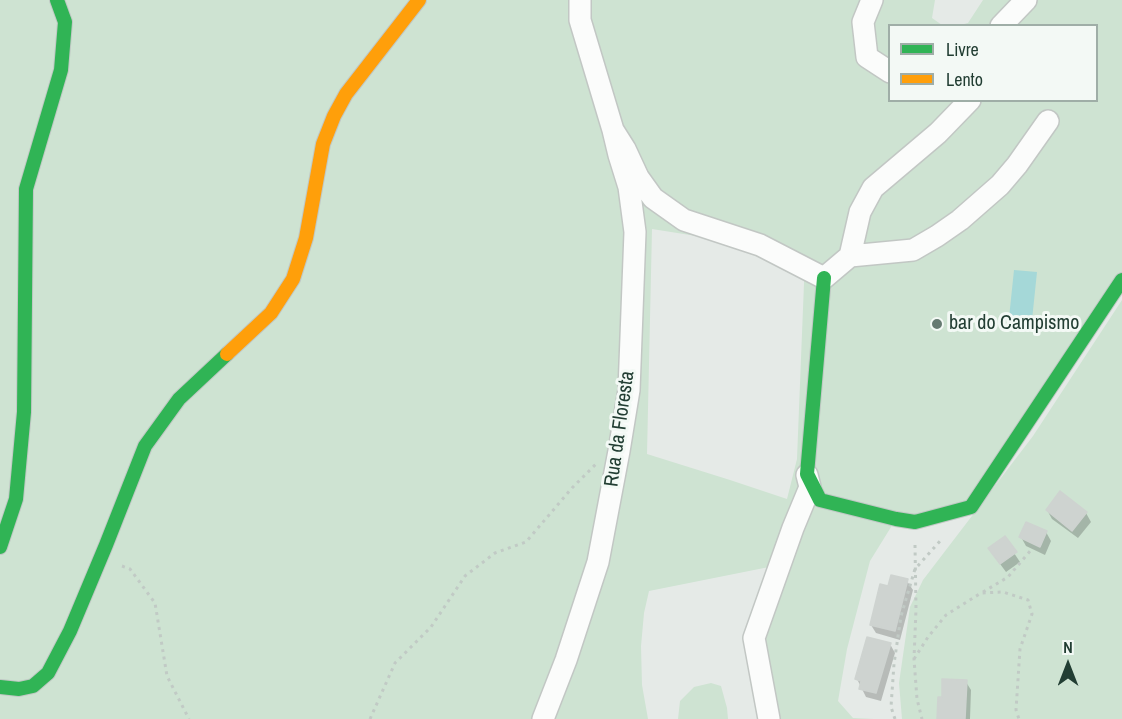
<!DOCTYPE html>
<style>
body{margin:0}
#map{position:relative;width:1122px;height:719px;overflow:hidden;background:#e5eae7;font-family:"Archivo Narrow",sans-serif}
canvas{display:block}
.legend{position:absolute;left:888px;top:24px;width:210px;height:78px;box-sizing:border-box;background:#f3f9f5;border:2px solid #9faea7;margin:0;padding:8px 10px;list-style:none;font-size:18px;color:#223e33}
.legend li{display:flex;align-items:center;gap:12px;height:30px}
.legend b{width:30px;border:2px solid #9faea7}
.north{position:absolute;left:1038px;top:635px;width:60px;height:60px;-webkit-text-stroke:4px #f3f9f5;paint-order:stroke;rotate:0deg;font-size:16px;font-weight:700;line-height:24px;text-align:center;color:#223e33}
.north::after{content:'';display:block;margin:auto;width:21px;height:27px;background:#223e33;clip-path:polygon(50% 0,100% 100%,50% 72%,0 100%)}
</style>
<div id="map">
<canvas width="1122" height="719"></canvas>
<ul class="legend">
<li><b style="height:8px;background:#30b455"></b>Livre</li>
<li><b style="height:8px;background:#ff9f0a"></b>Lento</li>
</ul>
<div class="north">N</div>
</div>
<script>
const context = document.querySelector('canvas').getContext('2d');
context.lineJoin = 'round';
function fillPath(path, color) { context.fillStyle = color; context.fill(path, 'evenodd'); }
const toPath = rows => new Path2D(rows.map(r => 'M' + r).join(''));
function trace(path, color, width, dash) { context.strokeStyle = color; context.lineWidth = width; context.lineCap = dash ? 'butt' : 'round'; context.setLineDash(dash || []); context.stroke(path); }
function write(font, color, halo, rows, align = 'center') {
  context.font = font + ' "Archivo Narrow",sans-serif'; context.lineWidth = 6; context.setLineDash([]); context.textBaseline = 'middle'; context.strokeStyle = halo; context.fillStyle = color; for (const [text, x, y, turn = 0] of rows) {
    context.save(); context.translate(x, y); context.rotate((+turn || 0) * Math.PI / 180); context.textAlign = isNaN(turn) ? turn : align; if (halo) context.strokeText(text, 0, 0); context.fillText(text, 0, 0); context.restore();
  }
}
fillPath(toPath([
 [0,0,935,0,932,18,942,25,890,26,890,100,1096,100,1096,26,960,25,968,23,983,0,1122,0,1122,272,967,502,896,519,870,561,847,649,838,701,853,718,874,719,763,719,747,643,769,567,649,591,644,613,641,646,642,685,648,719,0,719],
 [652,229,709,238,805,258,797,459,787,499,730,480,647,454],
 [1122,300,1122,719,902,719,899,683,910,607,923,580,1033,436],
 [711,683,721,686,727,708,728,719,678,719,680,701,694,687]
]), '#cee3d2');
fillPath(toPath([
 [1014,270,1037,272,1032,320,1009,318]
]), '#a5d8d8');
fillPath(toPath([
 [1047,510,1086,513,1091,522,1078,538,1052,519],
 [1046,532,1051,541,1045,555,1026,546,1021,537],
 [1004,538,1020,562,1006,572,995,557],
 [907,581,913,590,900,640,876,633,871,625,889,588],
 [890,644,895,653,881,701,866,697,857,679],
 [966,682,971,690,970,719,939,719,943,698]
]), '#0003');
const building = toPath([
 [1060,491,1087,512,1072,531,1046,510,1060,491],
 [1026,522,1047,531,1040,547,1019,537,1026,522],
 [1005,536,1017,552,1000,564,988,548,1005,536],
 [891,575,908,579,895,631,870,625,880,584,888,586,891,575],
 [867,637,891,643,876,693,859,689,861,681,855,679,867,637],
 [942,679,967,680,965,719,937,719,938,697,942,697,942,679]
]);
fillPath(building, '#ced3d0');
trace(building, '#ced3d0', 1.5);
const street = toPath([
 [580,0,580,20,613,130,625,149,638,177,653,198,684,220,760,245,824,278,850,256],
 [872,0,863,22,867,57,890,72],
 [1001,26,1026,0],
 [970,100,938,133,873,188,860,212,850,256,913,250,937,236,960,220,1000,185,1017,165,1048,121],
 [543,719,566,660,598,562,619,451,629,390,635,232,629,187,619,155,613,130],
 [769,719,754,638,793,528,810,487,807,475]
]);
const fast = toPath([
 [824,278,807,474,820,500,896,519,915,522,971,507,1122,280],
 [0,547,16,499,24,412,26,189,61,70,65,22,57,0],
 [0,687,19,689,33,686,48,673,70,631,106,545,145,446,179,399,227,354]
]);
const slow = toPath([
 [227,354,271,313,293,279,306,238,323,144,334,116,346,94,419,0]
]);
trace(street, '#c2c7c4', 24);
trace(fast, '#c0c8c4', 16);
trace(slow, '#c0c8c4', 16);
trace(toPath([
 [915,545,916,609,914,659,917,699,922,719],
 [122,566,130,569,155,603,167,676,189,719],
 [983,592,1008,577,1031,550],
 [914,659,928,637,946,615,981,593,1003,592,1028,600,1032,614,1020,649,1016,710,1019,719],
 [370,719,395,663,431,627,465,576,495,553,526,542,572,488,596,464],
 [895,719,891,707,894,664,901,616,915,569,941,540]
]), '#c1cac5', 3, [3, 4.5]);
trace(street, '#fbfcfb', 21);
trace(fast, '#30b455', 14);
trace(slow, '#ff9f0a', 14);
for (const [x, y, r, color] of [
 [937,324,6,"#667a72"]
]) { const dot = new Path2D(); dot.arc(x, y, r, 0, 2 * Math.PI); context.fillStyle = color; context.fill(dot); trace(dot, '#f3f9f5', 2); }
write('20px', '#223e33', '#f3f9f5', [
 ["bar do Campismo",949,324]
], 'left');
write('20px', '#223e33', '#f3f9f5', [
 ["Rua da Floresta",620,429,-82]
]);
</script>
